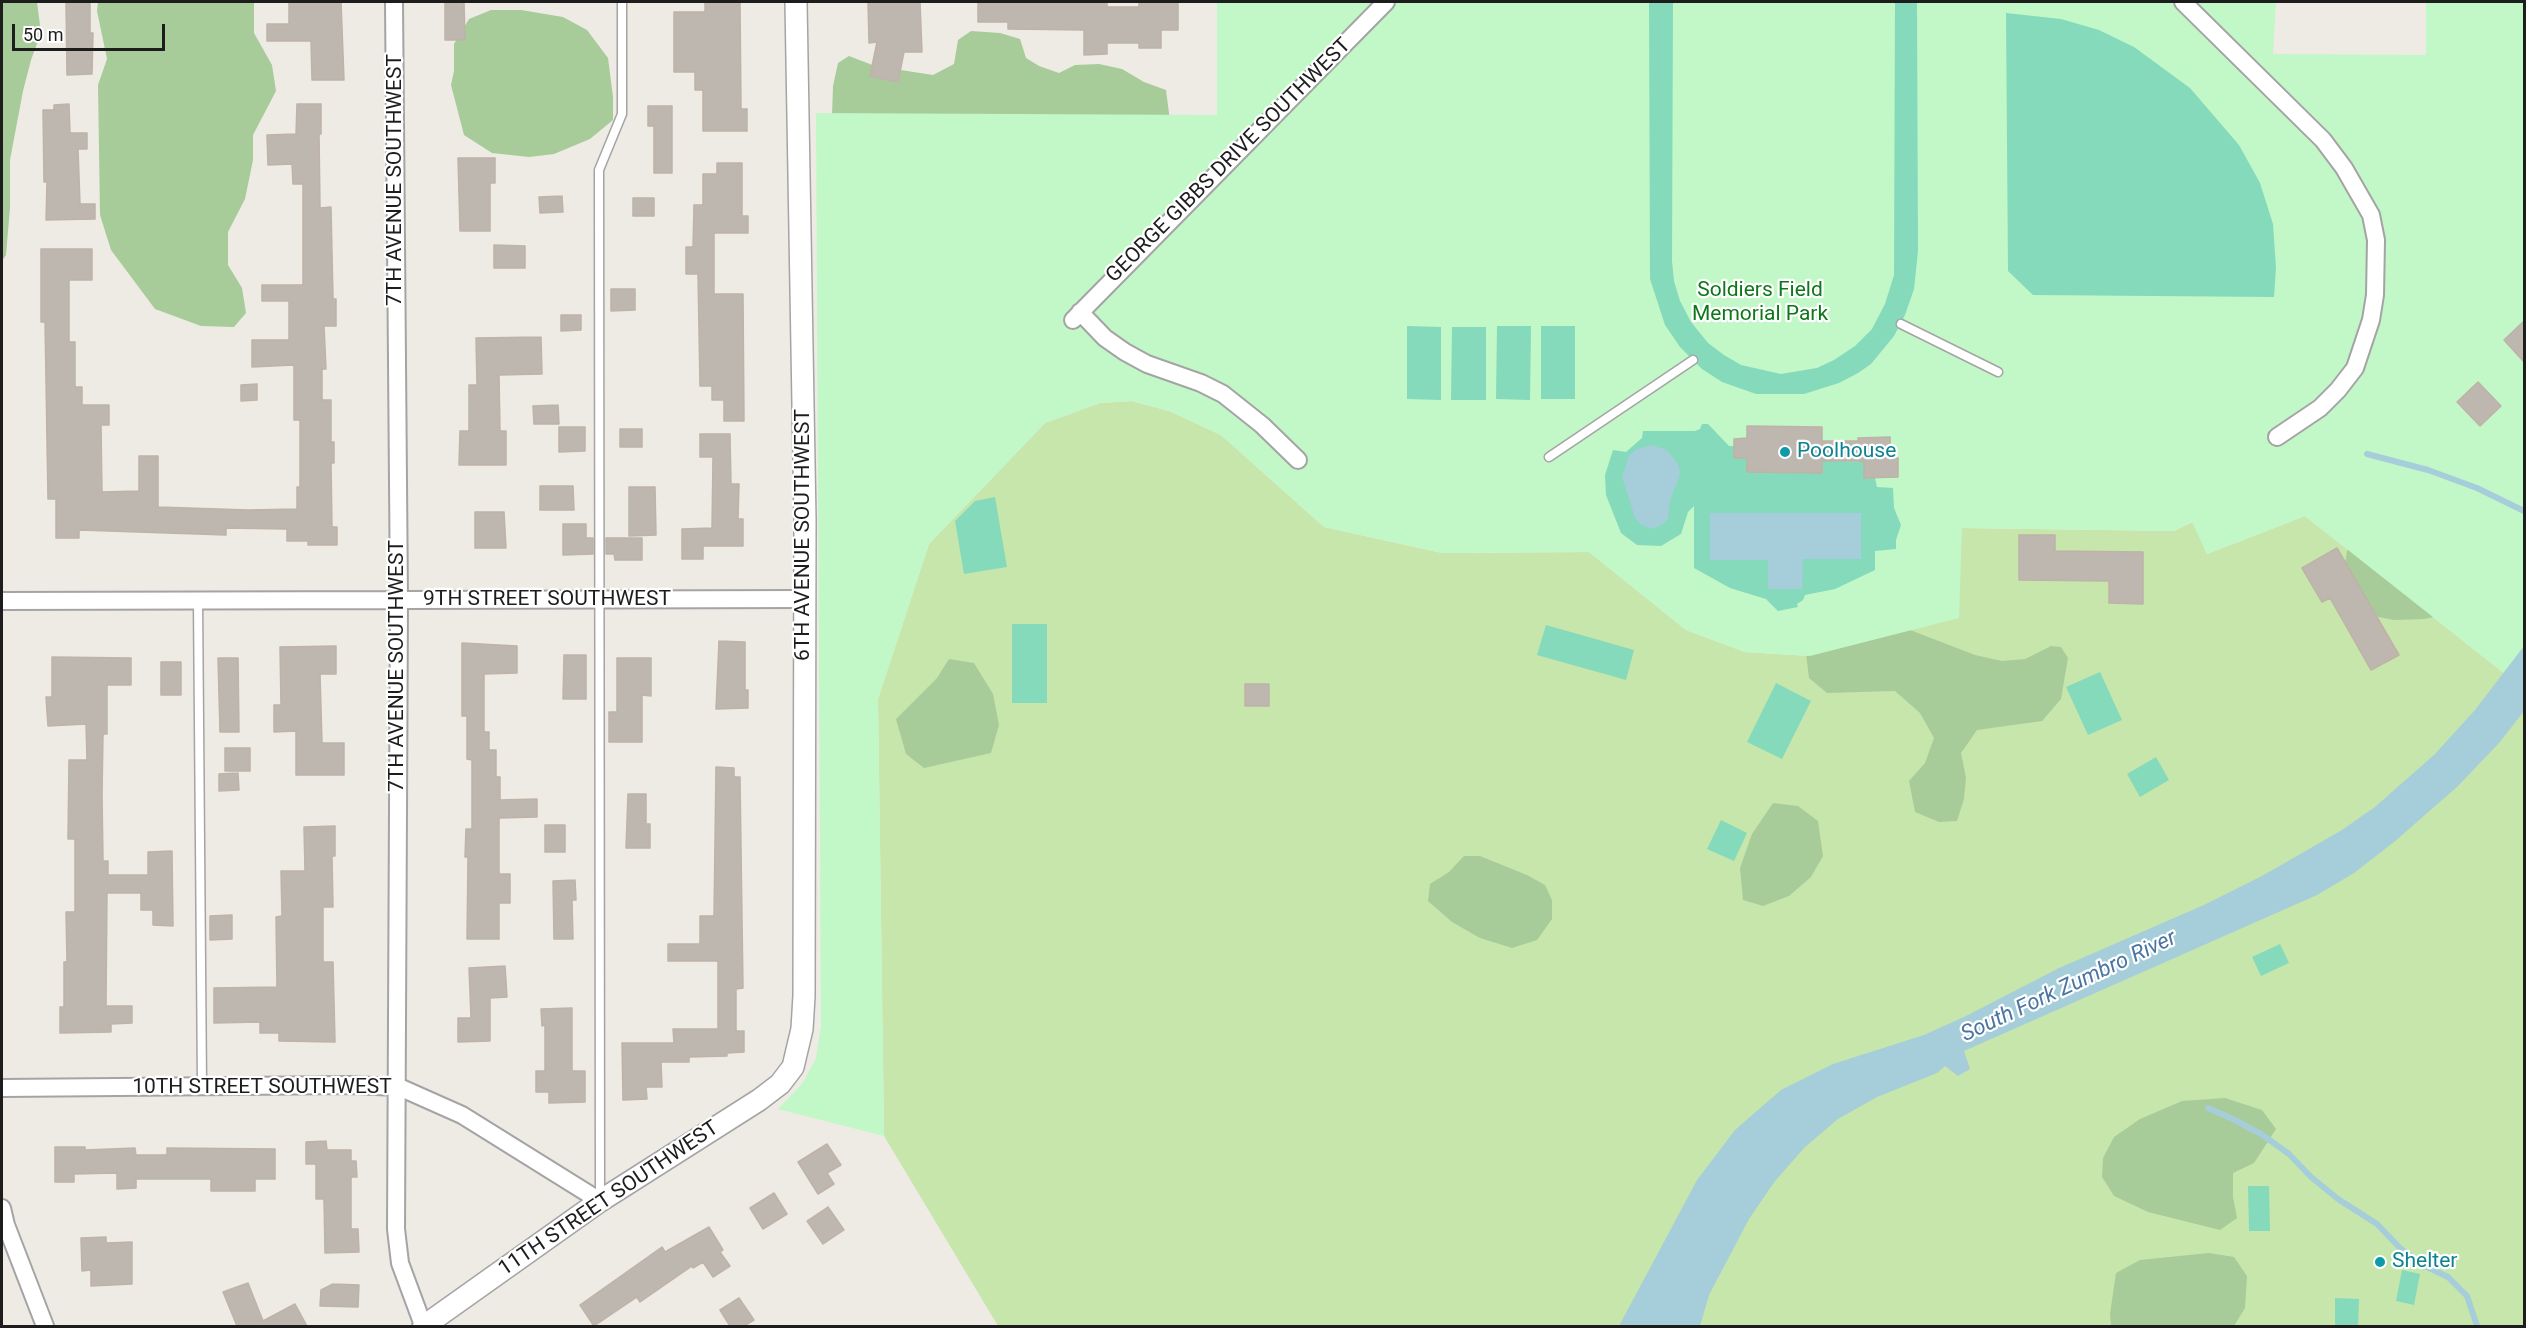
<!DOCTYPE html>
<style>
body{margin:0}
#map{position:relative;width:2526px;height:1328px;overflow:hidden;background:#eeebe4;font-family:Roboto,sans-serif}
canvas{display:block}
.frame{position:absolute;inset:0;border:3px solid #1d1d1d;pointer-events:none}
.scale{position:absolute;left:12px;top:24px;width:153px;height:27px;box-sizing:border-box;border:3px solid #1d1d1d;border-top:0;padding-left:8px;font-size:18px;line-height:21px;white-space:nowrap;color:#1d1d1d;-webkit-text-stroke:4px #fff;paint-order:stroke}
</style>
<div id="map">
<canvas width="2526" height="1328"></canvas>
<div class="frame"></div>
<div class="scale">50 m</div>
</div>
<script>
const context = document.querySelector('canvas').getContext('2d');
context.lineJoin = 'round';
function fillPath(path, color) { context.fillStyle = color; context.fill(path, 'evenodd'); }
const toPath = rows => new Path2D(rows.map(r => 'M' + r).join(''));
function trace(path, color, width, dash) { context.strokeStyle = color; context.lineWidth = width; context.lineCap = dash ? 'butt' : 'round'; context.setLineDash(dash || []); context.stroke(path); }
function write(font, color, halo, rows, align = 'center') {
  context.font = font + ' Roboto,sans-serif'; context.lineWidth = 4.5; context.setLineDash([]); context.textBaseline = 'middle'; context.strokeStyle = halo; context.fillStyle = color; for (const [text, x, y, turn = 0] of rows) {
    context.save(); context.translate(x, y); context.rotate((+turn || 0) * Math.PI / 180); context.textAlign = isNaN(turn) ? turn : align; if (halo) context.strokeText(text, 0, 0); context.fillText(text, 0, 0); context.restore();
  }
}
fillPath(toPath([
 [1132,401,1169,411,1221,435,1324,527,1442,553,1589,552,1686,630,1745,652,1810,656,1962,528,2174,531,2193,522,2207,554,2305,516,2524,689,2524,1326,998,1326,884,1136,878,699,929,544,1045,423,1100,403]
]), '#c7e6ab');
fillPath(toPath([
 [2,2,37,2,41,33,31,60,23,91,10,160,10,208,6,255,2,261],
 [98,2,254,2,254,33,272,65,276,91,253,135,253,160,245,199,228,232,228,265,242,288,246,313,234,327,201,326,155,309,111,250,100,215,98,85,107,59,97,11],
 [491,10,521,10,563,17,587,30,608,58,613,97,613,120,590,139,554,154,529,157,492,153,464,135,451,85,454,71,454,44,469,19],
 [971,31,1000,33,1020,39,1026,58,1039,66,1059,73,1075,65,1099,64,1122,69,1144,82,1166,90,1170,121,832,116,833,86,838,63,849,56,875,66,933,75,954,64,958,40],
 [2362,535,2448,614,2424,619,2394,620,2368,615,2344,570,2347,551],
 [1892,623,1975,655,2002,661,2025,659,2051,646,2061,647,2068,658,2061,699,2042,721,1977,730,1961,753,1966,778,1964,799,1957,821,1939,822,1915,812,1909,781,1925,763,1934,738,1920,713,1895,691,1827,693,1809,678,1805,645],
 [949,659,974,663,993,694,999,725,991,753,924,768,906,754,896,719,937,678],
 [1773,803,1798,806,1818,821,1823,856,1811,877,1789,896,1763,906,1743,900,1740,868,1752,834],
 [1464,856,1480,856,1527,875,1545,885,1552,900,1552,919,1537,940,1512,948,1480,938,1452,922,1428,901,1430,884,1449,872],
 [2225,1098,2262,1110,2276,1129,2254,1163,2233,1173,2233,1197,2237,1218,2220,1230,2148,1212,2114,1196,2102,1177,2103,1158,2114,1137,2140,1119,2182,1101],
 [2209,1253,2234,1257,2247,1276,2245,1308,2234,1326,2111,1326,2110,1314,2116,1273,2140,1260]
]), '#a8cb9a');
fillPath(toPath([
 [1217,2,2276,2,2273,54,2426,55,2426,2,2524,2,2524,689,2305,516,2207,554,2192,522,2174,531,1962,528,1959,618,1810,656,1745,652,1686,630,1589,552,1442,553,1324,527,1221,435,1169,411,1132,401,1100,403,1045,423,929,544,878,699,884,1136,778,1109,802,1084,816,1058,821,1026,816,113,1217,115]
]), '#c2f7c7');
fillPath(toPath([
 [1649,2,1673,2,1672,261,1674,281,1680,301,1691,322,1708,343,1724,355,1741,365,1781,374,1817,368,1834,360,1855,346,1872,329,1885,304,1894,275,1895,2,1917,2,1918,251,1914,289,1905,315,1894,336,1871,364,1858,373,1839,383,1804,394,1756,394,1722,382,1702,369,1680,347,1665,325,1650,279],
 [2006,13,2061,19,2099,30,2134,47,2190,88,2239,145,2260,183,2273,224,2276,268,2274,297,2033,295,2008,271],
 [1407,326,1441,327,1441,400,1407,399],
 [1497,326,1531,326,1530,400,1496,399],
 [1541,326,1575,326,1575,399,1541,399],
 [1452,327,1486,327,1486,400,1451,400],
 [1702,424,1708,424,1729,446,1734,446,1747,458,1822,473,1822,461,1864,462,1864,477,1875,478,1877,487,1893,488,1894,508,1901,525,1896,540,1896,549,1875,551,1875,570,1835,589,1805,595,1803,600,1797,604,1798,607,1778,611,1766,599,1730,588,1694,568,1694,506,1688,512,1681,534,1661,546,1637,545,1621,533,1606,495,1605,475,1613,450,1626,452,1642,438,1643,431,1695,431,1700,429],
 [995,497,1007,567,964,574,955,521,975,501],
 [1012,624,1047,624,1047,703,1012,703],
 [1546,625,1634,650,1626,680,1537,655],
 [2100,672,2122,720,2088,735,2066,687],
 [1776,683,1811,701,1782,759,1747,742],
 [2156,757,2169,780,2140,797,2127,774],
 [1721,820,1747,833,1734,861,1707,849],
 [2280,944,2289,963,2261,976,2252,957],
 [2248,1186,2269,1186,2270,1231,2249,1231],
 [2402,1270,2420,1274,2414,1305,2396,1301],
 [2335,1298,2359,1299,2358,1326,2335,1326]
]), '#85dabb');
fillPath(toPath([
 [1651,445,1667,450,1678,464,1680,471,1679,478,1670,500,1668,519,1663,524,1652,529,1640,524,1635,518,1622,477,1629,456,1635,450],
 [1710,513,1861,513,1861,559,1803,559,1802,589,1768,589,1768,560,1710,560],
 [2524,646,2524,711,2499,743,2458,786,2394,842,2354,873,2317,895,1964,1051,1970,1069,1958,1076,1945,1066,1937,1073,1877,1097,1838,1119,1805,1147,1775,1181,1749,1219,1709,1295,1700,1326,1619,1326,1697,1180,1735,1130,1781,1090,1833,1064,1924,1035,1966,1016,2059,968,2204,905,2262,876,2342,830,2375,807,2435,754,2475,710]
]), '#a6cdda');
trace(toPath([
 [2367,454,2428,470,2477,488,2524,511],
 [2208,1108,2233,1119,2261,1134,2289,1154,2311,1177,2338,1199,2377,1224,2401,1249,2423,1265,2448,1277,2467,1296,2477,1326]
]), '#a6cdda', 6);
const building = toPath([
 [66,2,90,2,90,33,93,33,92,74,67,75,66,2],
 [289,2,341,2,344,80,312,80,311,41,267,41,267,24,289,24,289,2],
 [445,2,464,2,465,40,445,40,445,2],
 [705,2,740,2,741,109,747,109,747,131,703,131,703,90,695,90,695,72,674,72,674,12,705,12,705,2],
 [868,2,920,2,922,52,904,52,898,82,870,76,877,42,869,43,868,2],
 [978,2,1107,2,1107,7,1139,7,1139,2,1178,2,1178,30,1161,30,1161,48,1139,48,1139,43,1107,43,1107,54,1084,55,1084,30,1008,29,1008,22,978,22,978,2],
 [69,104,70,133,87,133,87,149,78,149,80,204,95,204,95,219,46,220,47,182,44,182,43,110,54,110,54,105,69,104],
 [297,104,321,104,321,134,319,134,320,208,331,207,333,299,336,299,336,326,324,326,326,369,322,369,322,400,331,400,331,442,334,442,334,463,331,463,332,527,337,527,337,545,308,545,308,541,287,541,287,529,226,528,226,535,79,530,79,538,56,538,56,499,48,499,45,322,41,322,41,249,92,249,92,280,69,280,69,342,75,342,75,387,82,387,82,405,109,405,109,425,101,425,102,492,139,491,139,456,158,456,158,507,248,510,297,509,297,487,300,487,300,420,294,420,294,365,252,367,252,340,289,340,289,301,262,301,262,285,303,285,303,184,293,184,292,164,268,165,267,135,296,134,297,104],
 [648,106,672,106,672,173,654,173,654,126,648,126,648,106],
 [458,158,495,158,495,183,490,183,490,231,460,231,458,158],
 [717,163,742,163,742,216,748,216,748,233,714,233,714,294,743,294,744,421,724,421,724,400,712,400,712,386,700,386,698,274,686,274,686,247,693,247,694,205,703,205,703,174,717,174,717,163],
 [562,196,563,212,540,213,539,197,562,196],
 [633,198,654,198,654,216,633,216,633,198],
 [494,245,525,246,525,268,494,268,494,245],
 [611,289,635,289,635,310,611,311,611,289],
 [561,315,581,315,581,330,561,331,561,315],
 [2524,321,2524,362,2504,340,2524,321],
 [541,337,542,374,499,375,500,431,506,431,506,465,459,465,460,431,469,431,469,385,477,385,476,338,541,337],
 [2478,382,2501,406,2480,426,2457,402,2478,382],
 [257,384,257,400,241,401,241,385,257,384],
 [558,405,559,424,534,424,533,406,558,405],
 [1747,426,1822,427,1822,441,1858,441,1858,438,1890,437,1891,459,1898,458,1898,477,1864,478,1864,462,1858,461,1822,461,1822,473,1747,472,1747,458,1734,458,1734,439,1747,438,1747,426],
 [559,427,585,427,585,451,559,452,559,427],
 [620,429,642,429,642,447,620,447,620,429],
 [700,434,730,434,731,484,739,484,738,519,743,519,743,546,703,546,703,559,682,559,682,529,712,528,713,457,700,457,700,434],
 [540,486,573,486,574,510,540,510,540,486],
 [629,487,655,487,656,535,629,536,629,487],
 [475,512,504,512,506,548,475,548,475,512],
 [563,524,586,524,586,538,593,538,593,554,563,555,563,524],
 [2019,535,2055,535,2055,551,2143,552,2143,604,2109,603,2109,581,2019,580,2019,535],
 [606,538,642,538,642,560,615,560,614,554,606,554,606,538],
 [2337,548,2399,655,2371,670,2330,598,2322,602,2302,568,2337,548],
 [719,641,745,642,745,690,748,690,748,708,716,709,719,641],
 [462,643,517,646,517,673,484,674,484,732,489,732,489,750,496,750,496,777,500,777,500,800,537,799,537,817,499,818,499,874,510,874,510,903,499,903,499,939,467,939,468,857,465,857,466,829,472,829,472,760,467,759,467,716,462,716,462,643],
 [336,646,336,674,320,674,322,743,344,743,344,775,296,775,296,731,274,732,274,705,281,705,280,647,336,646],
 [564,655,586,655,586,699,563,699,564,655],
 [52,657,131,658,131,685,107,685,107,734,103,734,102,794,103,861,108,861,108,875,148,875,148,852,172,851,173,926,153,925,153,910,141,910,141,893,107,893,106,1006,132,1006,132,1023,111,1024,111,1032,60,1033,60,1007,64,1007,64,962,67,962,66,912,75,912,75,839,68,839,69,760,87,760,86,724,48,726,46,697,52,697,52,657],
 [218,658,238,658,239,732,220,732,218,658],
 [617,658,651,658,651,696,642,695,642,742,609,742,609,712,617,712,617,658],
 [161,662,181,662,181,695,161,695,161,662],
 [1245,684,1269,684,1269,706,1245,706,1245,684],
 [225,748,250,748,250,771,225,771,225,748],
 [716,767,734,768,734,777,740,777,743,988,736,989,736,1031,744,1031,744,1052,727,1053,727,1056,689,1057,689,1062,661,1062,662,1087,646,1087,647,1099,623,1100,622,1043,674,1043,673,1029,718,1029,718,961,668,961,668,944,700,944,700,916,714,916,716,767],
 [238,773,239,790,219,791,219,774,238,773],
 [628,794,646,794,646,824,650,824,650,848,626,848,628,794],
 [545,825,565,825,565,852,545,852,545,825],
 [335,826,335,856,332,856,333,907,323,907,323,962,333,962,335,1042,279,1041,279,1033,260,1033,260,1022,214,1023,214,988,277,987,276,917,282,916,281,871,305,871,304,827,335,826],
 [575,880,576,900,572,900,573,939,554,939,553,881,575,880],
 [232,915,232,939,210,940,210,916,232,915],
 [505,966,507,997,490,998,490,1041,458,1042,458,1018,471,1018,469,968,505,966],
 [572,1008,572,1071,585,1071,585,1102,549,1103,549,1092,536,1092,536,1071,545,1071,545,1025,542,1026,541,1009,572,1008],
 [326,1141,327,1150,351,1150,351,1161,356,1161,357,1177,351,1177,351,1229,358,1229,359,1252,325,1253,324,1199,316,1199,316,1164,306,1164,306,1142,326,1141],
 [827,1144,841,1165,827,1173,834,1184,818,1194,798,1162,827,1144],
 [55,1147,85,1147,85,1150,135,1148,136,1155,167,1155,167,1148,275,1149,275,1179,255,1179,255,1191,211,1191,211,1179,136,1179,136,1188,117,1189,117,1173,74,1174,74,1182,55,1182,55,1147],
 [774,1193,787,1214,763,1229,750,1208,774,1193],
 [828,1207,844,1230,823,1244,807,1221,828,1207],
 [709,1227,723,1250,720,1252,730,1266,713,1277,703,1262,693,1268,692,1266,640,1302,637,1297,594,1326,580,1305,662,1247,665,1252,709,1227],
 [106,1237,106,1243,132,1242,132,1284,91,1286,91,1270,82,1271,81,1238,106,1237],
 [248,1283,263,1321,295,1304,307,1326,237,1326,223,1292,248,1283],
 [333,1284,359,1285,358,1307,320,1306,321,1290,333,1284],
 [739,1298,754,1320,744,1326,730,1326,720,1310,739,1298]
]);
fillPath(building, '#beb7b0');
trace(building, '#bfb2a7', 1.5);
const service = toPath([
 [1901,324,1998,372],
 [1549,457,1693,360],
 [198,601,202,1086],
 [600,1200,599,170,622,114,622,2]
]);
const minor = toPath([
 [394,2,399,600,396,1229,400,1263,423,1325,421,1326],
 [2183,2,2323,140,2344,168,2371,215,2376,240,2375,295,2371,320,2355,368,2338,390,2320,408,2277,437],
 [1080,312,1105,338,1125,352,1147,364,1201,383,1223,394,1262,425,1298,460],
 [1073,320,1386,2],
 [2,601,805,599],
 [2,1088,350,1085,399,1087,462,1115,600,1201],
 [2,1208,6,1225,45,1326]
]);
const tertiary = toPath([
 [424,1326,600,1201,759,1100,780,1084,793,1067,802,1029,804,996,805,520,796,2]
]);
trace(service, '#a4a4a4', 11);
trace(minor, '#a4a4a4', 20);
trace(tertiary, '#a4a4a4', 24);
trace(service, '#fff', 8);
trace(minor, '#fff', 16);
trace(tertiary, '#fff', 21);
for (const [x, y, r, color] of [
 [1785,452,6,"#0f9aa8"],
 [2380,1262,6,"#0f9aa8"]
]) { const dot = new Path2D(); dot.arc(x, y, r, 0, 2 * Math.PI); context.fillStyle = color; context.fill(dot); trace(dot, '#fff', 2); }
write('21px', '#1d1d1d', '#fff', [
 ["GEORGE GIBBS DRIVE SOUTHWEST",1229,161,-45],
 ["7TH AVENUE SOUTHWEST",396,180,-90],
 ["6TH AVENUE SOUTHWEST",804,535,-90],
 ["9TH STREET SOUTHWEST",547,600],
 ["7TH AVENUE SOUTHWEST",398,666,-90],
 ["10TH STREET SOUTHWEST",262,1088],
 ["11TH STREET SOUTHWEST",609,1199,-34]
]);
write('21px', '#10761b', '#fff', [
 ["Soldiers Field",1760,291],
 ["Memorial Park",1760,315]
]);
write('21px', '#0d838f', '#fff', [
 ["Poolhouse",1797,452],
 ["Shelter",2392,1262]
], 'left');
write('italic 22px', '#4b75a0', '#fff', [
 ["South Fork Zumbro River",2069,987,-25]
]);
</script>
